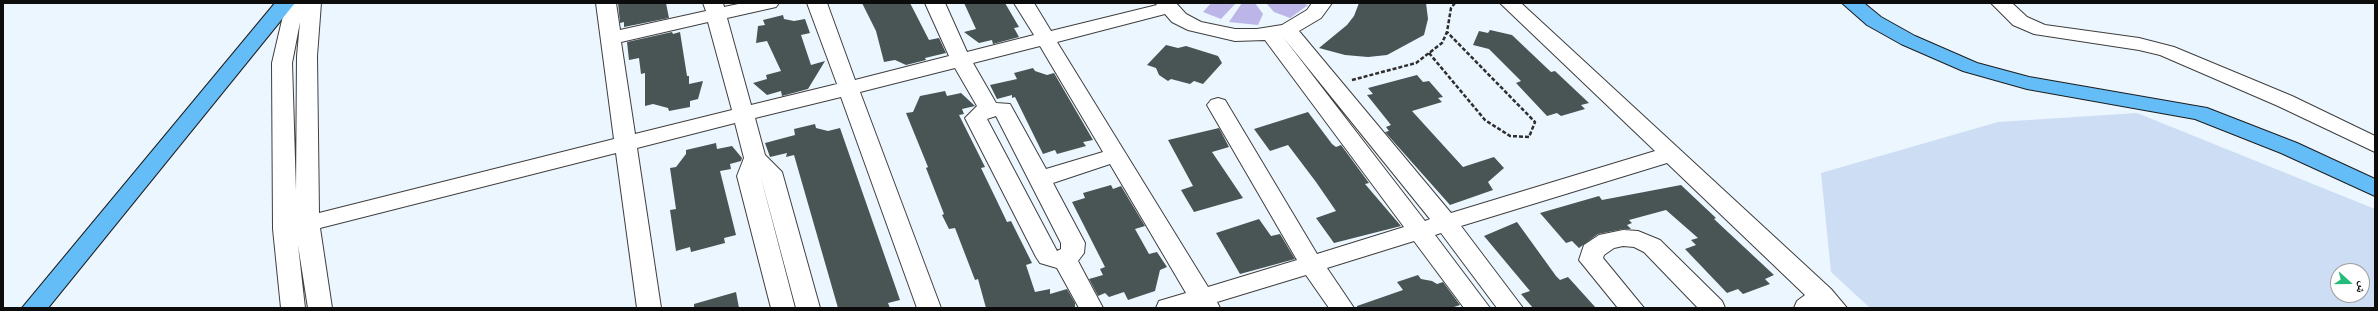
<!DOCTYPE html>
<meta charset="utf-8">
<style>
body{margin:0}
#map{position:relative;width:2378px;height:311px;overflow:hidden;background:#ecf6ff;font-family:Georgia,"Noto Naskh Arabic",serif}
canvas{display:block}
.frame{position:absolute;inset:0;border:4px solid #0c0c0c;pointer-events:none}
.north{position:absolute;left:2330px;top:263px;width:40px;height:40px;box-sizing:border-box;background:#fff;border:1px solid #9e9e9e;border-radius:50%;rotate:111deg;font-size:11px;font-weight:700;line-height:16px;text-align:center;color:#0c0c0c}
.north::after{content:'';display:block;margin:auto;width:14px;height:18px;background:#26ba7d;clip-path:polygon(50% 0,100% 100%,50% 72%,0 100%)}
</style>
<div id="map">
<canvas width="2378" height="311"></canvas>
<div class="frame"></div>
<div class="north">ش</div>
</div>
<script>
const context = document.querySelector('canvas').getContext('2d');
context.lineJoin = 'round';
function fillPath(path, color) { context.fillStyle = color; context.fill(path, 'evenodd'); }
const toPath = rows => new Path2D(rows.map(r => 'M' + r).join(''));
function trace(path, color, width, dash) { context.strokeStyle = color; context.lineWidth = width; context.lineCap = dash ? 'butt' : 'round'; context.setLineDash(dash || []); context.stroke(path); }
fillPath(toPath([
 [2137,113,2375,209,2375,308,1870,308,1831,272,1821,173,1998,122],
 [2338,271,2362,271,2362,295,2338,295]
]), '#cddef4');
fillPath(toPath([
 [1211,3,1236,3,1221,19,1203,12],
 [1242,3,1255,3,1263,14,1258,25,1229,22],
 [1266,3,1301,3,1308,5,1290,18,1274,12]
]), '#bcb6e8');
fillPath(toPath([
 [618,3,666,3,669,18,624,27,624,22,620,23],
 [862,3,910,3,929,40,939,38,946,53,925,58,926,60,906,65,895,60,884,62,876,31],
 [964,3,1005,3,1019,27,1014,28,1019,37,993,44,992,40,979,43,964,32,976,29],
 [1359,3,1426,3,1428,19,1424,35,1387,55,1368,57,1345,55,1319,48,1347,25,1354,16],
 [783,15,784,19,794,21,805,19,810,33,801,35,811,65,825,61,808,89,782,96,781,91,767,95,753,83,767,79,766,75,781,71,767,41,756,43,758,26,765,25,763,20],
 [1490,30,1512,35,1551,72,1555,71,1589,103,1581,105,1585,109,1561,116,1557,113,1547,116,1516,83,1521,81,1489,49,1473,45,1479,31,1488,33],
 [672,32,673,34,680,32,687,76,689,76,689,84,703,81,698,99,690,101,690,107,669,111,668,108,653,104,645,106,645,73,641,74,639,58,629,60,627,42],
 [1166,45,1178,48,1186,46,1218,56,1222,63,1203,84,1194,81,1190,84,1171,79,1168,81,1159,75,1156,68,1147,65],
 [1033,68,1035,71,1047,75,1054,73,1093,140,1083,142,1086,146,1057,154,1055,150,1043,154,1015,97,1012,98,1012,95,997,99,990,85,1017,79,1014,73],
 [1417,75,1423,82,1429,81,1443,97,1438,98,1442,102,1412,111,1463,167,1494,157,1504,168,1488,182,1493,190,1450,205,1385,132,1389,131,1386,127,1391,125,1367,95,1373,94,1368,88],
 [945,91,947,96,961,93,975,106,962,109,964,114,959,115,985,167,981,168,996,199,1007,222,1011,221,1032,263,1026,265,1035,292,1050,289,1050,294,1067,289,1075,303,1075,308,986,308,978,279,975,280,955,228,949,229,942,215,944,214,926,168,928,167,906,113,913,112,920,96],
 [1308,112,1332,144,1336,147,1341,145,1369,183,1365,184,1401,226,1334,243,1316,218,1336,211,1316,182,1288,145,1270,151,1254,129],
 [815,124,816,128,828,131,840,128,900,300,888,303,890,308,838,308,794,155,786,157,787,153,770,157,765,143,795,135,794,129],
 [1219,128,1229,147,1212,152,1243,198,1194,212,1181,190,1193,186,1168,140],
 [716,143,717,149,732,146,742,158,741,161,730,164,731,169,720,171,736,235,724,238,725,243,691,252,690,247,676,251,670,210,676,209,670,168,676,167,686,154,686,150],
 [1111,185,1113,189,1121,186,1145,226,1135,229,1149,254,1157,252,1167,267,1160,270,1155,291,1128,300,1124,292,1109,297,1105,293,1098,296,1089,279,1103,275,1100,269,1105,267,1072,202,1085,198,1083,193],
 [1681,185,1716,218,1714,219,1774,275,1765,279,1770,284,1743,294,1738,289,1727,293,1685,249,1696,245,1691,240,1698,238,1666,210,1629,220,1632,223,1627,225,1631,229,1623,229,1598,234,1579,248,1572,241,1566,243,1540,213,1599,196,1602,200],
 [1259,219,1271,236,1280,234,1295,259,1240,274,1216,233],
 [1517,222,1556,276,1560,280,1568,277,1596,308,1533,308,1521,294,1530,291,1484,236],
 [1418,275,1421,279,1432,281,1437,284,1443,282,1460,305,1451,308,1357,308,1357,306,1403,290,1397,282],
 [736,292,739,308,694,308,694,304]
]), '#495455');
const minor = toPath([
 [286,3,321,3,317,56,319,213,614,139,596,3,616,3,620,30,706,11,703,3,723,3,724,7,743,3,779,3,776,7,727,18,751,105,837,84,807,3,827,3,855,80,949,56,925,3,945,3,967,52,1034,35,1014,3,1034,3,1051,31,1157,5,1155,3,1176,3,1186,14,1201,22,1235,29,1257,29,1282,25,1307,10,1312,3,1332,3,1321,18,1299,31,1451,213,1655,151,1500,3,1521,3,1831,289,1847,308,1794,308,1797,301,1805,295,1667,163,1461,226,1523,308,1497,308,1441,233,1435,235,1490,308,1464,308,1414,241,1327,268,1354,308,1329,308,1306,275,1217,302,1220,308,1156,308,1159,301,1186,293,1110,164,1053,183,1085,243,1084,253,1078,261,1103,308,1079,308,1057,268,1040,263,1036,257,965,118,977,106,955,68,860,92,941,308,917,308,841,97,755,118,765,155,782,172,820,308,796,308,760,174,795,308,771,308,737,176,744,158,735,123,637,148,661,308,637,308,616,153,320,228,332,308,308,308,298,245,305,308,281,308,273,229,272,63,286,3],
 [1165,14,1172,22,1188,30,1235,41,1265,40,1404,227,1317,254,1225,100,1218,98,1211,100,1207,105,1297,260,1208,287,1057,42,1165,14],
 [300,22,297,56,296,191,292,63,300,22],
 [708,22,732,110,635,134,621,42,708,22],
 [1283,37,1430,219,1425,221,1283,37],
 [1040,46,1103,152,1046,169,1010,104,996,103,973,63,1040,46],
 [996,116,1061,243,1061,249,1057,251,987,119,996,116],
 [1991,3,2012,3,2027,17,2045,25,2139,38,2174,47,2292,96,2375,136,2375,152,2278,106,2160,55,2139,50,2034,34,2013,25,1991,3],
 [1623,230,1638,231,1660,240,1722,301,1725,308,1698,308,1644,252,1634,247,1623,246,1614,248,1604,255,1603,258,1644,308,1618,308,1579,260,1584,245,1599,235,1623,230]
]);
const major = toPath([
 [275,3,295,3,48,308,22,308,275,3],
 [1842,3,1864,3,1881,17,1915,36,1977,63,2029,77,2207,108,2297,143,2375,179,2375,196,2281,153,2195,119,2027,89,1963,71,1901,44,1867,25,1842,3]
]);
trace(minor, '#3f3f3f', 2);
trace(major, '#1d1d1d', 2);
trace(toPath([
 [1429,53,1485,120,1510,136,1529,137,1535,122,1447,32],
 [1352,80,1416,63,1442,43,1447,32,1451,8,1455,3]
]), '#2e2e2e', 2.5, [4, 2]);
fillPath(minor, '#fff');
fillPath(major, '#64bdf7');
</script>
